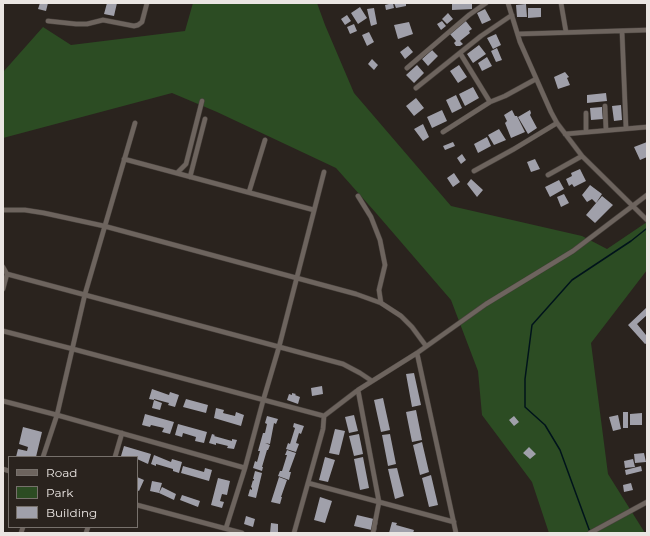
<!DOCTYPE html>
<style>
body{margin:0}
#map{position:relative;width:650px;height:536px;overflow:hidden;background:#2a231e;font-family:Montserrat,sans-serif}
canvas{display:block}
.frame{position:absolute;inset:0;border:4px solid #eae5e2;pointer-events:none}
.legend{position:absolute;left:8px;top:456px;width:130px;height:72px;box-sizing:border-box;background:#2a231e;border:1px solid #77716c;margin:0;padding:5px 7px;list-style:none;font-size:12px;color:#eae5e2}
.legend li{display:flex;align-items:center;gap:8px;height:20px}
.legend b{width:20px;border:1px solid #77716c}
</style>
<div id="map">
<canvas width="650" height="536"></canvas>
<div class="frame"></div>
<ul class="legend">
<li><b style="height:5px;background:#6d645e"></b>Road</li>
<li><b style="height:11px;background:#2c4c23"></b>Park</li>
<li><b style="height:11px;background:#a0a0aa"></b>Building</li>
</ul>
</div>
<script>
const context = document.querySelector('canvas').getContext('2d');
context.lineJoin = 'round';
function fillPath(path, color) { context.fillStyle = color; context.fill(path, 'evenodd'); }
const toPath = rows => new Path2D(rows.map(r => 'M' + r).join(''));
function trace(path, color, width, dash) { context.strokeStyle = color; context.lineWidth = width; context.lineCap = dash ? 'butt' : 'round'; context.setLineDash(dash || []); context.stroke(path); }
fillPath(toPath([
 [193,3,317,3,325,25,354,93,451,206,582,236,607,249,647,222,647,270,591,343,608,474,645,533,549,533,532,482,482,415,478,371,451,300,376,213,336,168,217,112,172,93,3,138,3,71,4,71,43,27,71,45,185,31]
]), '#2c4c23');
trace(toPath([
 [590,532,560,450,545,425,525,407,525,379,532,325,572,280,631,241,646,229]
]), '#00131b', 1.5);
fillPath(toPath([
 [40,3,48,3,46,11,38,9],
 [107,3,117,3,114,16,104,14],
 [393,3,394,8,386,10,385,5],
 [394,3,406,3,406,6,396,8],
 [452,3,472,3,472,9,452,10],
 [526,4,527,17,517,17,516,5],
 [360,7,367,18,358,24,351,13],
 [374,8,377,24,371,26,367,9],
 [528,8,541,8,541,17,528,18],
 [485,9,491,20,482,24,477,13],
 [448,13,453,19,447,24,442,19],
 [347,15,351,21,345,25,341,19],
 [465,20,472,29,469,31,470,33,460,41,463,44,460,46,456,46,454,43,456,41,449,33],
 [442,21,446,26,441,30,437,24],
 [409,22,413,34,398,39,394,25],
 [354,24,357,31,350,34,347,27],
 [369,32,374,42,367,46,362,35],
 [496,34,501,45,493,49,487,38],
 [479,45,486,54,473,63,467,54],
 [408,46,413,52,405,59,400,52],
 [497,48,502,60,496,62,491,51],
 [432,50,438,56,428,66,422,59],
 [487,57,492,66,482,71,478,63],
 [372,59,378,65,374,70,368,64],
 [417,65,424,73,414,83,406,75],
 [459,65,467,77,458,83,450,71],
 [565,72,569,77,567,78,570,85,558,89,554,77],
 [473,87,479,98,465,106,459,94],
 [606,93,607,101,587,103,587,95],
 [456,95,462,108,452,113,446,100],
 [416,98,424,108,414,116,406,106],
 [621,105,622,120,614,121,612,106],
 [602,107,603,119,591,120,590,108],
 [442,110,447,121,432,128,427,117],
 [512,110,515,116,517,116,525,132,511,138,505,123,507,121,504,115],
 [530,110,531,113,530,115,537,128,528,134,518,117],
 [423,124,429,137,423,141,414,129],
 [499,129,506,140,494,145,488,135],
 [487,137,491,146,478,153,474,144],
 [453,142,455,146,445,150,443,146],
 [647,142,647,157,640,160,634,147],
 [462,154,466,160,461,164,457,158],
 [535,159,540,169,531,172,527,162],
 [580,169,586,181,574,187,572,184,569,186,566,179,572,176,571,173],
 [454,173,460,182,453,187,447,178],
 [471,179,483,190,477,197,467,184],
 [559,180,564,189,550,197,545,187],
 [590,185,602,194,596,203,592,199,587,202,582,195],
 [564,194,569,203,561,207,557,197],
 [602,196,613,205,595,223,586,215],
 [646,308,647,315,637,324,646,335,647,334,647,343,645,344,628,325],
 [414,373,421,405,412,407,406,374],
 [322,386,323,394,312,396,311,388],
 [152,389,169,395,170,392,179,395,175,407,168,405,169,403,154,399,154,400,149,399],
 [292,393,296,394,295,395,300,397,298,404,287,400,289,394,292,395],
 [383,398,390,430,381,432,374,400],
 [186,399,208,405,206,413,183,407],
 [154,400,162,403,160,410,152,408],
 [216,408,224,410,223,413,235,416,236,412,244,415,241,426,214,418],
 [416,410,422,440,412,442,406,412],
 [623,412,628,412,628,428,623,428],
 [642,413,642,425,630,425,630,414],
 [145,414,174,422,170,434,162,432,164,428,151,425,150,427,142,425],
 [354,415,358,431,349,433,345,417],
 [618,415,621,429,613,431,609,417],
 [267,416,278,419,276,424,274,423,270,444,265,443,270,445,268,450,267,450,262,467,263,467,262,471,253,468,255,461,257,462,260,451,258,451,263,433,265,433,267,424,265,423],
 [514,416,519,422,514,426,509,420],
 [294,423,304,426,301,434,299,433,296,443,299,444,296,452,286,449,288,443,290,444,295,428,293,427],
 [178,424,207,432,204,443,195,441,196,437,183,433,182,437,175,435],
 [23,427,42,432,36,457,16,457,18,449,27,451,28,447,19,444],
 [335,429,345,431,339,455,329,453],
 [212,434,215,435,214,436,232,441,232,439,237,440,234,449,227,448,228,446,216,443,216,445,209,443],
 [359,434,363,454,354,456,349,436],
 [390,434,396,464,388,466,382,435],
 [422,442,429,472,420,475,413,445],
 [124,446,151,454,148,464,137,459,137,457,121,456],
 [529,447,536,454,530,459,523,453],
 [287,450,296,453,289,472,291,472,289,480,278,476,280,471,282,471,287,455,285,455],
 [644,453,646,462,635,463,634,454],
 [154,455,171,462,172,459,182,462,179,473,173,471,173,469,156,464,156,466,151,464],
 [325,457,335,460,328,482,319,480],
 [363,457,369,488,360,490,354,459],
 [633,459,635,467,625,468,624,461],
 [183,466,204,472,205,468,212,470,209,481,181,473],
 [641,466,642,471,626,475,625,470],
 [397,468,404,496,395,499,388,469],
 [255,471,262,473,256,498,248,496,250,489,252,490,252,488,251,487,253,480,254,481,254,479,253,479],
 [431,475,438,505,429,507,422,478],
 [137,477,144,480,139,491,137,490],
 [279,477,287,480,281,497,282,497,280,504,271,502],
 [218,478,230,481,227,495,222,494,220,501,224,502,222,508,211,505],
 [152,481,162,483,159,493,150,491],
 [631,483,633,490,624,492,623,485],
 [162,487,176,494,174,500,159,493],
 [182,495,200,501,198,507,180,500],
 [320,497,332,501,325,523,314,520],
 [357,515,378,520,376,531,354,526],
 [246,516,255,519,253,527,244,524],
 [392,522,397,523,396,525,414,530,413,533,389,533],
 [271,523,278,524,278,533,270,533]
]), '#a0a0aa');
const street = toPath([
 [508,3,520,42,551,112,557,123,582,156,647,220],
 [561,3,566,32],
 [48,21,76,24,87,24,103,20,134,26,138,25,142,22,147,3],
 [622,31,626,128],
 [518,34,647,30],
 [460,53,490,102],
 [407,68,469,15,486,3],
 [416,88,481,36,512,15],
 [605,106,606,130],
 [586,113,586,132],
 [443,132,490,102,505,96,536,79],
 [565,134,647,127],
 [124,159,314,210],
 [474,171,514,149,557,123],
 [177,173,186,164,202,101],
 [548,175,582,156],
 [190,177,205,119],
 [249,192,265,140],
 [358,196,371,217,380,240,385,265,379,290,381,303],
 [3,210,25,210,44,213,104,226,356,294,381,303,401,316,412,327,426,346],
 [3,267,7,274,343,364,360,373,372,381],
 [3,289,7,274],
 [3,331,73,349,324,416],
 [417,353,456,533],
 [358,390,379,502,373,533],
 [3,401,57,415,245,468],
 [43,457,57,415,85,294,135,123],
 [115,457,122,433],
 [3,469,9,471],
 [308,483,454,522],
 [137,505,242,533],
 [226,528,245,468,263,401,279,347,324,172],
 [21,533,23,527],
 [86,533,88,527],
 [294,533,323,429,324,416,358,390,417,353,486,304,573,251,647,195],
 [590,533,647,502]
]);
trace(street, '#47403c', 5.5);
trace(street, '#6d645e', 4.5);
</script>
